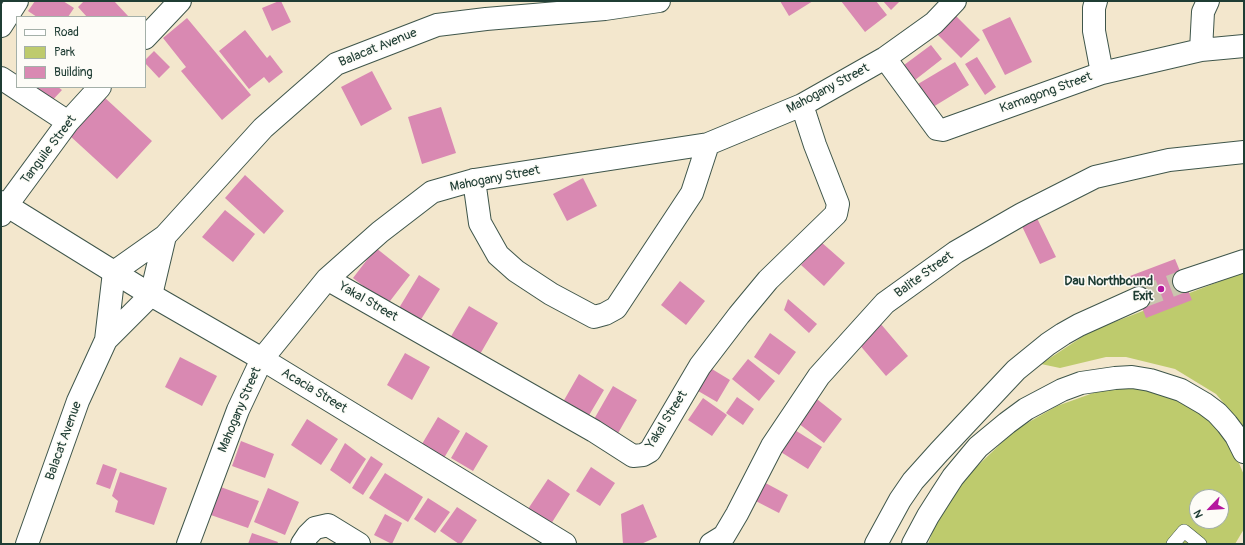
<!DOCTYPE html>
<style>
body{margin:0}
#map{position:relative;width:1245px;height:545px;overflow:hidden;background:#f3e7cd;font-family:Pangolin,sans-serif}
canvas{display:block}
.frame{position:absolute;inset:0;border:2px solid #1f3d34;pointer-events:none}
.legend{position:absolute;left:16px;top:16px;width:130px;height:72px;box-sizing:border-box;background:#fdfcf7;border:1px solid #a4b0a9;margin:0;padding:5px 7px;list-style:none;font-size:12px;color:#1f3d34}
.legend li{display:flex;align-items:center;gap:8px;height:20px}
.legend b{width:20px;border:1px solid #a4b0a9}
.north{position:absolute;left:1189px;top:489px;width:40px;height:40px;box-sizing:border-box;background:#fdfcf7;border:1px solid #a4b0a9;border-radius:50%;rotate:245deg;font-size:11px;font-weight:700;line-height:16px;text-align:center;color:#1f3d34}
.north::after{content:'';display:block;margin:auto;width:14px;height:18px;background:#b5179e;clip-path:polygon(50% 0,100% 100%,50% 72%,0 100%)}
</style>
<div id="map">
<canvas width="1245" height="545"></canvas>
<div class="frame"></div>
<ul class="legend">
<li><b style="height:5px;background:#fff"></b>Road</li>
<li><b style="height:11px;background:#becb6d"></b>Park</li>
<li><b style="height:11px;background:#d989b2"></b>Building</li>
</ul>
<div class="north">N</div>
</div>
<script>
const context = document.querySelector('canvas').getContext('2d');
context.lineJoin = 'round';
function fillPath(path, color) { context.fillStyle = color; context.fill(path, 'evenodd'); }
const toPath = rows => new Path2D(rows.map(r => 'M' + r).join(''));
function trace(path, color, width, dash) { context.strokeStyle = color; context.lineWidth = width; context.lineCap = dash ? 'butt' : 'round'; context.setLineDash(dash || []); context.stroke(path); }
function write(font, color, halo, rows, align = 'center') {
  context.font = font + ' Pangolin,sans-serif'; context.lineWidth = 3; context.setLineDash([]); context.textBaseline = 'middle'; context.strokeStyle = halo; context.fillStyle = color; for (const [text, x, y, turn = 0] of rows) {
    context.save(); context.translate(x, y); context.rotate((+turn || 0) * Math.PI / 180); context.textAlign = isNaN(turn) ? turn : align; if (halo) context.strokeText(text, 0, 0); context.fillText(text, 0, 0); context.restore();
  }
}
fillPath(toPath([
 [1244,272,1244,427,1216,394,1175,369,1126,357,1106,357,1060,368,1041,364,1091,331],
 [1107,388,1148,388,1188,405,1217,427,1236,456,1244,475,1244,529,1235,544,928,544,934,528,967,476,1015,430,1057,406],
 [1197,497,1221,497,1221,521,1197,521]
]), '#becb6d');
fillPath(toPath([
 [35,1,63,1,74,8,68,17,37,17,28,11],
 [84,1,114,1,129,17,87,17,78,7],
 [279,1,281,1,291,22,272,31,262,8],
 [780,1,813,1,789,16],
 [841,1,876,1,887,15,865,32],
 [883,1,900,1,891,10],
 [955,15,980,40,961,58,937,34],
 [1010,17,1032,62,1005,75,982,30],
 [187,18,251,95,222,120,181,71,186,67,163,38],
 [245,30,267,58,270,55,283,72,269,83,264,77,249,89,219,51],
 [931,45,942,59,915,80,904,65],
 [154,51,170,67,159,78,145,63,145,60],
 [977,57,996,87,985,95,965,64],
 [955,62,969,85,933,107,918,84],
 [372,71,392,109,361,126,341,87],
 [30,87,58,87,62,90,48,105],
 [104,97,152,141,117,179,69,135],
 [441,107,456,153,422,164,408,117],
 [245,175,284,211,264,234,225,198],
 [583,178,597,206,567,221,553,194],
 [225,210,255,234,233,262,202,237],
 [1034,212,1056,257,1040,264,1019,220],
 [821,242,845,263,824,286,801,265],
 [376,248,410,275,387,305,353,278],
 [1175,259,1192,300,1146,318,1130,276],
 [419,275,440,289,420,321,399,308],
 [680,281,705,301,686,325,661,305],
 [788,299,817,324,809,333,784,310],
 [469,306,498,323,479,356,450,338],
 [880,323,908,356,886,376,858,343],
 [770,333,796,352,779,375,754,357],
 [405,353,430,367,412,400,387,385],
 [180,357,217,376,202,406,165,387],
 [748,359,775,381,759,401,732,379],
 [707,366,730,380,717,402,693,388],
 [579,374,604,390,588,417,563,402],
 [613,386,637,400,617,435,593,421],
 [813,396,842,419,824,443,794,420],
 [737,397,754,409,743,425,726,413],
 [703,398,727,415,712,436,688,420],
 [438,417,460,431,444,458,422,444],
 [307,419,338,439,321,465,291,445],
 [790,427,822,447,808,469,776,449],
 [466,432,488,446,473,471,451,458],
 [241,441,274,454,265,478,232,466],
 [345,443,366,459,350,484,330,470],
 [371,456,383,464,363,495,352,488],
 [103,464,117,469,110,489,96,484],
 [591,467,615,483,600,506,576,491],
 [120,472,167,488,154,525,115,512,118,501,112,496],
 [385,473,423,497,408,522,369,498],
 [548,479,570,494,551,524,528,509],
 [758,479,788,495,779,513,748,497],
 [218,486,259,501,248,528,208,514],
 [268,488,299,502,285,535,254,522],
 [428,498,450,512,435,533,414,519],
 [643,504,657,537,641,544,623,544,621,514],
 [457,507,477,520,461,544,459,544,440,531],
 [385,514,402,523,392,544,374,535],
 [252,533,278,542,277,544,248,544]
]), '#d989b2');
trace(toPath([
 [1139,298,1184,281]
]), '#c9c5ae', 22, [22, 11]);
const lane = toPath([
 [1173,544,1184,531,1200,544]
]);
const street = toPath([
 [1096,1,1094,8,1094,31,1102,73],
 [1,26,17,1],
 [145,38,180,1],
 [1201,50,1203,12,1208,1],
 [885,58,937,129,943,130,1102,73,1201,50,1244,46],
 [1,78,68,122],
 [474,180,480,223,498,255,516,271,551,294,594,317,605,314,616,308,692,193,708,144],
 [1,202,151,295,262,359,565,544],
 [1,215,7,205,68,122,100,87],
 [327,279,594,431,633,456,643,455,650,451,700,366,739,315,768,280,836,214,838,204,815,145,802,105],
 [188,544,238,410,262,359,327,279,380,232,432,192,474,180,708,144,802,105,885,58,934,23,955,1],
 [302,544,308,535,315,528,328,525,359,544],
 [711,544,724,536,737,514,772,446,819,376,885,303,956,252,1022,214,1095,177,1169,160,1244,152]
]);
const secondary = toPath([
 [106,340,151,295,165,236],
 [27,544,78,401,106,340,114,272,165,236,263,128,336,64,437,25,486,19,605,9,659,1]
]);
const highway = toPath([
 [1184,281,1244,261],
 [876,544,900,500,913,481,939,452,1016,370,1048,344,1063,334,1079,325,1139,298],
 [913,544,928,516,942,494,953,477,978,447,1007,423,1026,409,1062,390,1081,383,1115,378,1132,377,1150,380,1181,390,1205,404,1217,413,1227,424,1236,436,1244,452]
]);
trace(lane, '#3f564b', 14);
trace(street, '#3f564b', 24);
trace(secondary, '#3f564b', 24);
trace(highway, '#3f564b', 24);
trace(lane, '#fff', 13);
trace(street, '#fff', 22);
trace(secondary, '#fff', 22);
trace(highway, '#fff', 22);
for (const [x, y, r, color] of [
 [1161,289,4,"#b5179e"]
]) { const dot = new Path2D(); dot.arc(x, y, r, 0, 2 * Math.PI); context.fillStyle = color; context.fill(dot); trace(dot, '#fdfcf7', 1.5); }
write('13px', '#1f3d34', '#fdfcf7', [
 ["Balacat Avenue",378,48,-22],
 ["Mahogany Street",828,89,-28],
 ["Kamagong Street",1046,93,-20],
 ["Tanguile Street",49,150,-53],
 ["Mahogany Street",495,179,-11],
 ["Balite Street",924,275,-36],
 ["Yakal Street",368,302,30],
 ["Acacia Street",314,391,31],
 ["Mahogany Street",240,410,-67],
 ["Yakal Street",667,420,-58],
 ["Balacat Avenue",64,441,-70]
]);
write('bold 13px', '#1f3d34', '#fdfcf7', [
 ["Dau Northbound",1153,282],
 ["Exit",1153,297]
], 'right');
</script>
